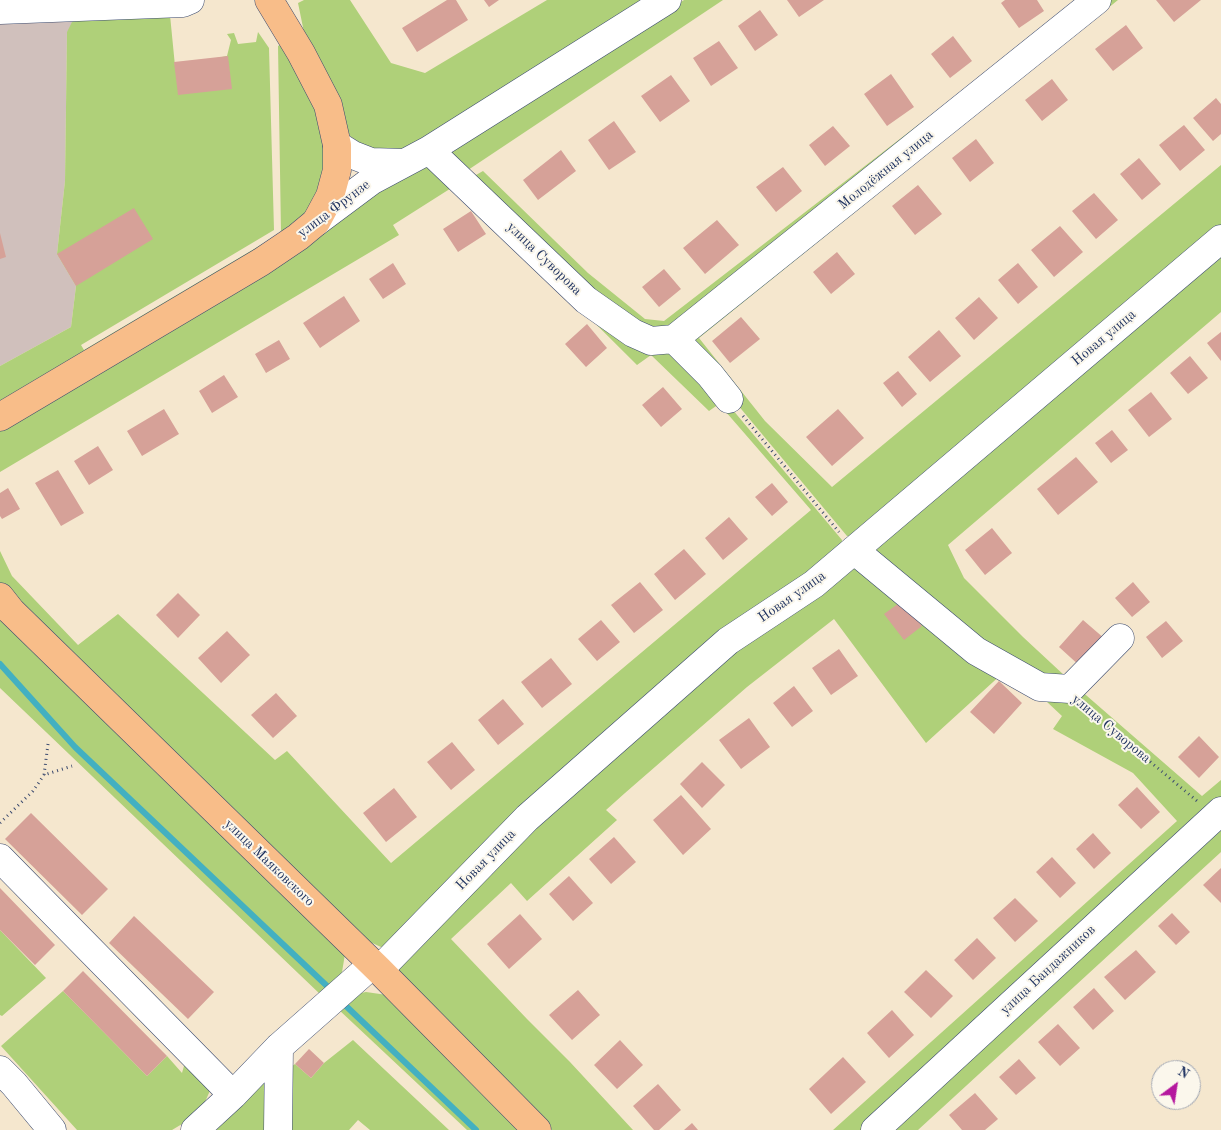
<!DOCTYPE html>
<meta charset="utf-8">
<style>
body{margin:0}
#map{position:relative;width:1221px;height:1130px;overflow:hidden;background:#f5e7ce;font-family:"Old Standard TT",serif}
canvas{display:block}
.north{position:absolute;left:1151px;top:1060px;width:50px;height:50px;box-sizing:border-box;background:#fbf7ec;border:1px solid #a1a7b3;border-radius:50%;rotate:31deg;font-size:14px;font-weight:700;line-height:20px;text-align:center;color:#1b2f5e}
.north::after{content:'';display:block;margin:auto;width:18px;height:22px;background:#b5179e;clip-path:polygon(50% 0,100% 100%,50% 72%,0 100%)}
</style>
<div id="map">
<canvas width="1221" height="1130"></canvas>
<div class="north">N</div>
</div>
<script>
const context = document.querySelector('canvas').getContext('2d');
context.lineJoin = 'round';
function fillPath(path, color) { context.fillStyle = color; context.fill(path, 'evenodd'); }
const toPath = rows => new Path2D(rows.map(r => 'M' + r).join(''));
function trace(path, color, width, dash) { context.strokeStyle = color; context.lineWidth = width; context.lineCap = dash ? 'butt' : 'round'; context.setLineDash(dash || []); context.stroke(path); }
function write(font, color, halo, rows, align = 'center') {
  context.font = font + ' "Old Standard TT",serif'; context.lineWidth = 4; context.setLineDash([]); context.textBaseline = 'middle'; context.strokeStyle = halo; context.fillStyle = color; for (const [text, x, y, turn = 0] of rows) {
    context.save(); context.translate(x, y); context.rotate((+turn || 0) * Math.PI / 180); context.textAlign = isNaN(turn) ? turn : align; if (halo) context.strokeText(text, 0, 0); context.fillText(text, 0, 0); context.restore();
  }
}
fillPath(toPath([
 [0,0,170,0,67,32,65,181,57,254,76,286,71,327,0,366]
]), '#d0c0bc');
fillPath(toPath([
 [304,0,350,0,391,63,425,73,547,0,652,0,405,152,370,150,350,136,335,100,306,42,298,3],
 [684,0,723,0,462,174,446,151],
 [1080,0,672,334,635,330,469,179,483,171,588,273,645,319,664,321],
 [1106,0,1118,0,699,338,765,421,832,487,1221,165,1221,231,861,536,847,536,682,338],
 [82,15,170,15,175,66,227,56,231,40,227,34,234,33,238,44,256,42,258,32,269,48,274,230,81,345,84,350,281,233,278,46,282,44,319,111,326,169,319,193,302,220,282,236,0,402,0,366,71,327,76,286,57,254,65,181,67,32,72,22],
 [427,160,440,166,585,303,602,316,631,337,650,346,673,344,706,378,842,540,841,552,810,579,720,638,523,813,396,944,381,947,359,937,22,607,0,583,0,551,12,576,78,645,118,614,275,760,287,751,391,863,811,510,719,404,709,411,651,355,637,365,456,185,393,225,399,235,0,472,0,431,11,422,270,269,305,243,322,228],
 [1221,246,1221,312,948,545,964,578,1023,637,1079,689,1202,796,1221,780,1221,805,867,1130,833,1130,1177,821,1133,773,1053,729,1062,716,1031,687,1041,683,863,550],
 [856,556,1004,672,926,743,834,619,747,687,625,793,606,810,617,820,527,901,511,883,451,939,527,1019,570,1062,633,1130,552,1130,399,978,399,965,529,824,729,647],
 [0,616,345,954,342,972,336,984,322,996,0,688],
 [1221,820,1221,852,918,1130,889,1130],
 [0,930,46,978,2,1016,0,1015],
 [63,991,147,1076,167,1056,182,1073,186,1059,212,1086,205,1102,182,1124,172,1130,77,1130,1,1046],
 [366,992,387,995,521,1130,467,1130,338,1009,351,995],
 [353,1040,449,1130,370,1130,358,1120,349,1130,286,1130,287,1070,295,1064,311,1078,324,1063],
 [264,1082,267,1130,216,1130]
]), '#afd079');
trace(toPath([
 [0,664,75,747,327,986],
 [346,1006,476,1130]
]), '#43b0c1', 6);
fillPath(toPath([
 [447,0,456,0,468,20,417,52,402,28],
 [484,0,499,0,489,7],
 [787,0,824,0,799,17],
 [1005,0,1037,0,1044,11,1019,28,1001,3],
 [1156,0,1201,0,1174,22],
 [760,10,778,35,755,51,738,26],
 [1126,25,1143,48,1113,71,1095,49],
 [953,36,972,61,950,78,931,54],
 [719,41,738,68,711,86,693,58],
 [228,56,232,89,178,95,174,62],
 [891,74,914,107,887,126,864,94],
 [671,75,690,101,660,122,641,96],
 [1052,79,1068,100,1042,121,1025,100],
 [1216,98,1221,104,1221,134,1213,141,1193,118],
 [614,121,636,152,609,170,588,140],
 [1184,125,1205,150,1180,171,1159,145],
 [833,126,850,146,825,166,809,145],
 [976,139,994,163,970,182,952,158],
 [561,150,576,171,538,200,523,180],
 [1139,158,1161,184,1142,200,1120,174],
 [783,167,802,191,776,212,756,187],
 [918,185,942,214,915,235,892,206],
 [1094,193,1118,220,1096,239,1072,211],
 [134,208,153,239,76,286,57,254],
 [471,211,486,234,458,252,443,229],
 [717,220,739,245,705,274,683,248],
 [1060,226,1083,252,1054,277,1031,250],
 [0,233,6,257,0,259],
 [837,252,855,274,831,294,813,272],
 [393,263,406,284,383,299,369,279],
 [1018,263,1038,287,1018,304,998,280],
 [664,269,681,289,659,307,642,287],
 [344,296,360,321,320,348,303,323],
 [979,297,998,318,974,340,955,318],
 [741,317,760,339,730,363,712,341],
 [587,324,607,348,586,367,565,344],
 [939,330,961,356,930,382,908,357],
 [1221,332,1221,361,1207,343],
 [279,340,290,359,266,373,255,354],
 [1190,356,1208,378,1188,394,1170,373],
 [898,371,917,394,902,407,883,383],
 [224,375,238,397,212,413,199,391],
 [663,387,682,409,661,427,642,405],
 [1151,392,1172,419,1149,437,1128,410],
 [164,409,179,434,142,456,127,431],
 [838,409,864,438,832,466,806,437],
 [1112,430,1128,450,1111,463,1095,443],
 [98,446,113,470,89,485,74,461],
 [1076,457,1098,482,1058,515,1037,489],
 [58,470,84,513,61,526,35,483],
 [772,483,788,502,772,516,755,497],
 [8,488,20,509,2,519,0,516,0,493],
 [729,517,748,539,723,560,705,538],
 [992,528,1012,553,985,575,965,550],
 [684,549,706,574,675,600,654,574],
 [640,582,663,610,634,633,611,605],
 [1133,582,1150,602,1132,617,1115,598],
 [178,593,200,615,178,638,156,615],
 [902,601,922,626,904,640,884,614],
 [601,620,620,642,597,661,578,639],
 [1083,620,1105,639,1081,667,1059,647],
 [1166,621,1183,641,1162,658,1146,637],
 [227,631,250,655,221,683,198,658],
 [839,649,858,676,831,695,812,668],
 [551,658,572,684,542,708,521,682],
 [999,681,1022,703,994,734,970,712],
 [794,686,813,711,792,727,773,703],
 [276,693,297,716,273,738,251,715],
 [503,699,524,724,498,745,478,720],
 [749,718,770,747,741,769,719,740],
 [1199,736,1219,757,1199,778,1178,757],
 [452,742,475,770,451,790,427,762],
 [702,762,725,785,702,808,680,784],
 [1137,787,1160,812,1141,829,1118,805],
 [394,788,417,817,386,842,363,813],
 [681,795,711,829,683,855,653,820],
 [31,813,108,889,82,915,5,839],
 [1093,833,1111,853,1094,869,1076,849],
 [614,837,636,862,611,884,589,859],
 [1052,857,1076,883,1060,898,1036,872],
 [1221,868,1221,903,1203,885],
 [569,876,593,903,573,921,549,894],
 [0,888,55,945,35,965,0,930],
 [1015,898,1038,921,1015,942,993,918],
 [1172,913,1190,932,1176,945,1158,926],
 [520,914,542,939,509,969,487,944],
 [134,916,214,992,188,1019,109,943],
 [977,938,996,958,973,980,954,960],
 [1136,950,1156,972,1125,1000,1104,977],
 [926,970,953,996,931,1018,904,992],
 [83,971,167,1056,147,1076,63,991],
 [1094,988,1114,1011,1093,1030,1073,1007],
 [578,990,600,1015,572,1040,549,1015],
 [892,1010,914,1035,889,1058,867,1033],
 [1058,1024,1080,1048,1060,1066,1038,1042],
 [620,1040,643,1065,617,1089,594,1065],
 [309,1049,324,1063,311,1078,295,1064],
 [843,1057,866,1082,831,1114,809,1089],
 [1019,1059,1036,1078,1016,1095,999,1077],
 [658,1084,681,1110,659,1130,654,1130,633,1106],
 [975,1093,998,1119,985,1130,962,1130,949,1115],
 [692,1123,698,1130,684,1130]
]), '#d6a198');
const minor = toPath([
 [0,10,183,3,190,0],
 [337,145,353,155,371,162,404,163],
 [429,150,586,300,633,333,651,341,674,339],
 [316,222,371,181,429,150,667,0],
 [674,339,1097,0],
 [674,339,710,375,729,399],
 [854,550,976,651,1040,687,1070,689,1120,638],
 [0,858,233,1095],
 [379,970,527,818,728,641,814,584,1221,239],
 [0,1070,14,1084,52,1130],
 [195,1130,233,1095,279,1047,373,964],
 [278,1130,279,1047],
 [875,1130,1221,811]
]);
const major = toPath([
 [0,417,261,262,298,237,316,222,330,196,337,170,337,145,328,105,301,53,269,0],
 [0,597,11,611,379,970,537,1130]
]);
trace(minor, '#3c4b6f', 29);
trace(major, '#3c4b6f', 29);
trace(toPath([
 [743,416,839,532],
 [1085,707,1197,801],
 [48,744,44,775,72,766],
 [0,823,33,791,44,775]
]), '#3c4b6f', 3, [1, 4]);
trace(minor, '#fff', 28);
trace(major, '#f8bd89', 28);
write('14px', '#1b2f5e', '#fbf7ec', [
 ["Молодёжная улица",886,170,-39],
 ["улица Фрунзе",334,209,-37],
 ["улица Суворова",544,259,44],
 ["Новая улица",1104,338,-40],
 ["Новая улица",792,597,-35],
 ["улица Суворова",1111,729,40],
 ["Новая улица",486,860,-46],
 ["улица Маяковского",269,863,44],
 ["улица Бандажников",1048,970,-43]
]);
</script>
